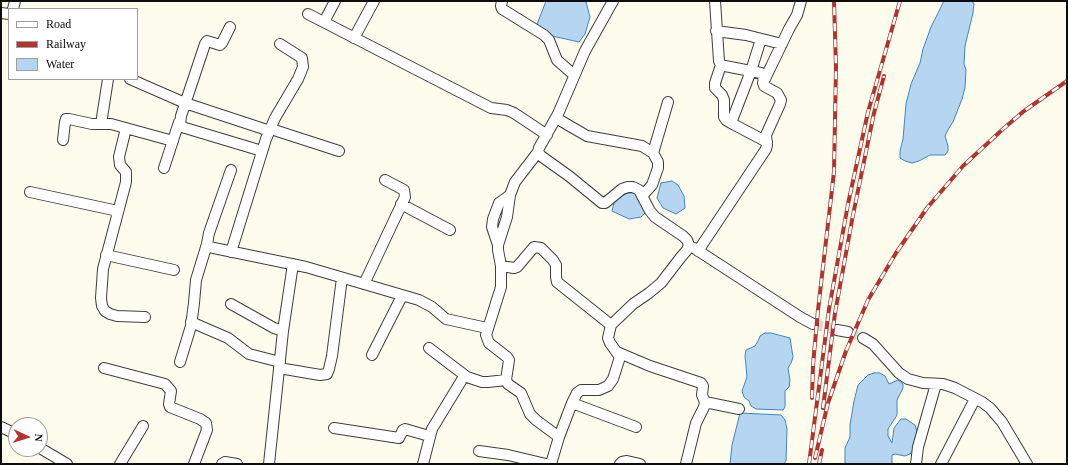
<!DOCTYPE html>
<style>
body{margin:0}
#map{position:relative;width:1068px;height:465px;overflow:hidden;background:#fefcec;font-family:"Times New Roman",serif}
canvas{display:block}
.frame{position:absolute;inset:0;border:2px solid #0c0c0c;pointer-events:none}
.legend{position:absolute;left:8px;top:8px;width:130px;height:72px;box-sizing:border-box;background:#fff;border:1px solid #9e9e9e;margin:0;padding:5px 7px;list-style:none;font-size:12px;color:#0c0c0c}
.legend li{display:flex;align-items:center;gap:8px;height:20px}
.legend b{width:20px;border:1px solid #9e9e9e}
.north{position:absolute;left:8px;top:417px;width:40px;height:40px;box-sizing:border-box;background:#fff;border:1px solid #9e9e9e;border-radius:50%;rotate:94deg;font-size:11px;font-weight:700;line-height:16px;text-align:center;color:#0c0c0c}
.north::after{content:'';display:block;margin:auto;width:14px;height:18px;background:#b0342f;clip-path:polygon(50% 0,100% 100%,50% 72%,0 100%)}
</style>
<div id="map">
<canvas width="1068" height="465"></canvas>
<div class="frame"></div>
<ul class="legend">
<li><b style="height:5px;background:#fff"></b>Road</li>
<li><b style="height:5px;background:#b0342f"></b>Railway</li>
<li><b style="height:11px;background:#b5d5f1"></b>Water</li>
</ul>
<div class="north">N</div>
</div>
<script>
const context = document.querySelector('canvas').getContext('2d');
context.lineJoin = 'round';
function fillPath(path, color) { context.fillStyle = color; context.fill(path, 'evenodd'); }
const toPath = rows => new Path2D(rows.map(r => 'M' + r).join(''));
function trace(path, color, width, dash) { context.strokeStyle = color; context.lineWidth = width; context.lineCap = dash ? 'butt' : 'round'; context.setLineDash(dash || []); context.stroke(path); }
const water = toPath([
 [546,1,584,1,586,2,590,17,585,34,579,42,543,34,536,27,546,1],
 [944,1,972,1,974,4,973,13,965,46,964,64,966,70,965,88,962,99,953,122,949,128,945,136,948,146,948,151,945,155,930,155,919,161,912,163,905,161,900,158,900,151,903,139,906,104,911,84,920,63,923,49,931,27,944,1],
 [672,181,678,185,684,196,685,208,676,214,663,208,657,198,661,183,672,181],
 [628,193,638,193,642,196,645,213,641,217,629,219,612,211,615,199,628,193],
 [765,333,771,333,790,338,793,357,791,363,788,368,790,380,789,387,785,391,785,407,783,410,756,409,751,406,749,401,744,397,742,391,747,377,745,356,746,350,755,346,758,341,760,336,765,333],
 [874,373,880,373,885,376,889,384,898,380,903,384,903,388,897,400,897,415,888,429,888,436,892,443,894,428,901,419,906,419,915,425,917,431,914,449,910,454,905,456,895,454,892,455,892,464,845,464,845,448,850,437,850,425,854,401,858,385,868,375,874,373],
 [740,413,781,415,785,420,787,429,786,461,784,464,730,464,732,445,740,413]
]);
fillPath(water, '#b5d5f1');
trace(water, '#4184c2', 1);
trace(toPath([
 [813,324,837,330],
 [848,332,863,338]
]), '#dad8ca', 10, [10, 5]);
const minor = toPath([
 [502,1,501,6,502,9,544,35,549,40,557,60,574,75],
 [13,9,15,1],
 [1,13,9,14],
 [308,14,491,108,507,110,514,113,547,135],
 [324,22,335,1],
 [230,27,222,43,220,45,207,41,205,44,181,116,180,125,182,127,262,151],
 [716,31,746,35,782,44],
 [354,38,374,1],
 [721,65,715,83,715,88,722,95,724,100,724,117,726,120,731,123,767,142],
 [130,79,185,103,270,131],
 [763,83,789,29,797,15,801,1],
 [556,118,587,136,642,146,653,153,658,162,658,168,652,185,642,196],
 [731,123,751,71,761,39],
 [101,124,108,79],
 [126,128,119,157,120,165,126,172,126,182,103,269,101,298,102,306,105,311,110,314,117,316,145,317],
 [271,129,339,151],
 [63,140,65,122,66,119,69,119,92,124,111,124,173,141],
 [538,152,515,182,510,195,507,217,498,245,498,250,501,266,501,287,486,335,489,343,507,357,509,360,506,380,508,384,521,393,530,414,536,420,559,437],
 [653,153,668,102],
 [164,168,179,122],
 [231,170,209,233,207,244,209,247,306,267,419,300,432,307,446,319,487,328],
 [30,192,118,211],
 [401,204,450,230],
 [498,245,492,227,493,219,499,203,510,195],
 [694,248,800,317,813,324],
 [698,251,766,149,767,145,766,135,780,104,781,100,777,93,764,86,763,75,761,73,725,66,721,65,719,61,715,1],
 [231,252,266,139,275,118,298,79,303,67,302,58,280,44],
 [106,255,174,270],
 [501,266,514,268,517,267,534,247,541,248,553,260,556,265,556,277,557,282,611,325],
 [364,284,405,197,404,190,385,180],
 [231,304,274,328,283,331],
 [191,322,228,338,249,354,280,362],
 [837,330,848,332],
 [863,338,873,344,899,373,908,379,923,383,943,384,955,388,982,402,990,408,1002,422,1027,464],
 [429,348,467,377],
 [617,352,650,366,701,383,703,386,702,395,705,402,739,409],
 [372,355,402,296],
 [180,362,191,326,194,303,196,280,207,244],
 [104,368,165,384,171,391,169,404,170,407,200,419,206,423,207,430,194,464],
 [279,368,320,375,327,374,329,369,332,356,342,278],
 [572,403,636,427],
 [1,427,16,434],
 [334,428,399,438,403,430,405,429,429,436],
 [40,448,67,464],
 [479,451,508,455,546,464],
 [120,464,143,426],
 [222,464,225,462,237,464],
 [269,464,283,331,293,264],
 [423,464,432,429,463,378,467,377,482,382,488,382,506,380],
 [551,464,559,437,572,403,577,393,581,390,599,390,608,386,613,379,620,357,610,343,608,338,611,325,633,304,649,293,661,283,681,257,687,250,689,245,687,240,683,236,655,217,650,211,639,190,633,187,628,187,622,189,605,203,602,203,569,176,541,156,538,152,539,148,558,114,585,51,613,1],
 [620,464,622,462,627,461,640,464],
 [686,464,696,423,704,407,705,402],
 [916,464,918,447,936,384],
 [941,464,975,399]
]);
trace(minor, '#3f3f3f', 12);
trace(minor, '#fff', 10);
const rail = toPath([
 [812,398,813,365,818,310,834,172,836,67,834,1],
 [823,408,835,313,853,215,874,113,884,76],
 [815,458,828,403,846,351,868,300,896,253,927,208,963,166,1003,129,1024,111,1067,81],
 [809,464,829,309,848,204,868,112,900,1],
 [819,464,822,450]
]);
trace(rail, '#b0342f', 4);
trace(rail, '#fff', 2.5, [8]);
</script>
